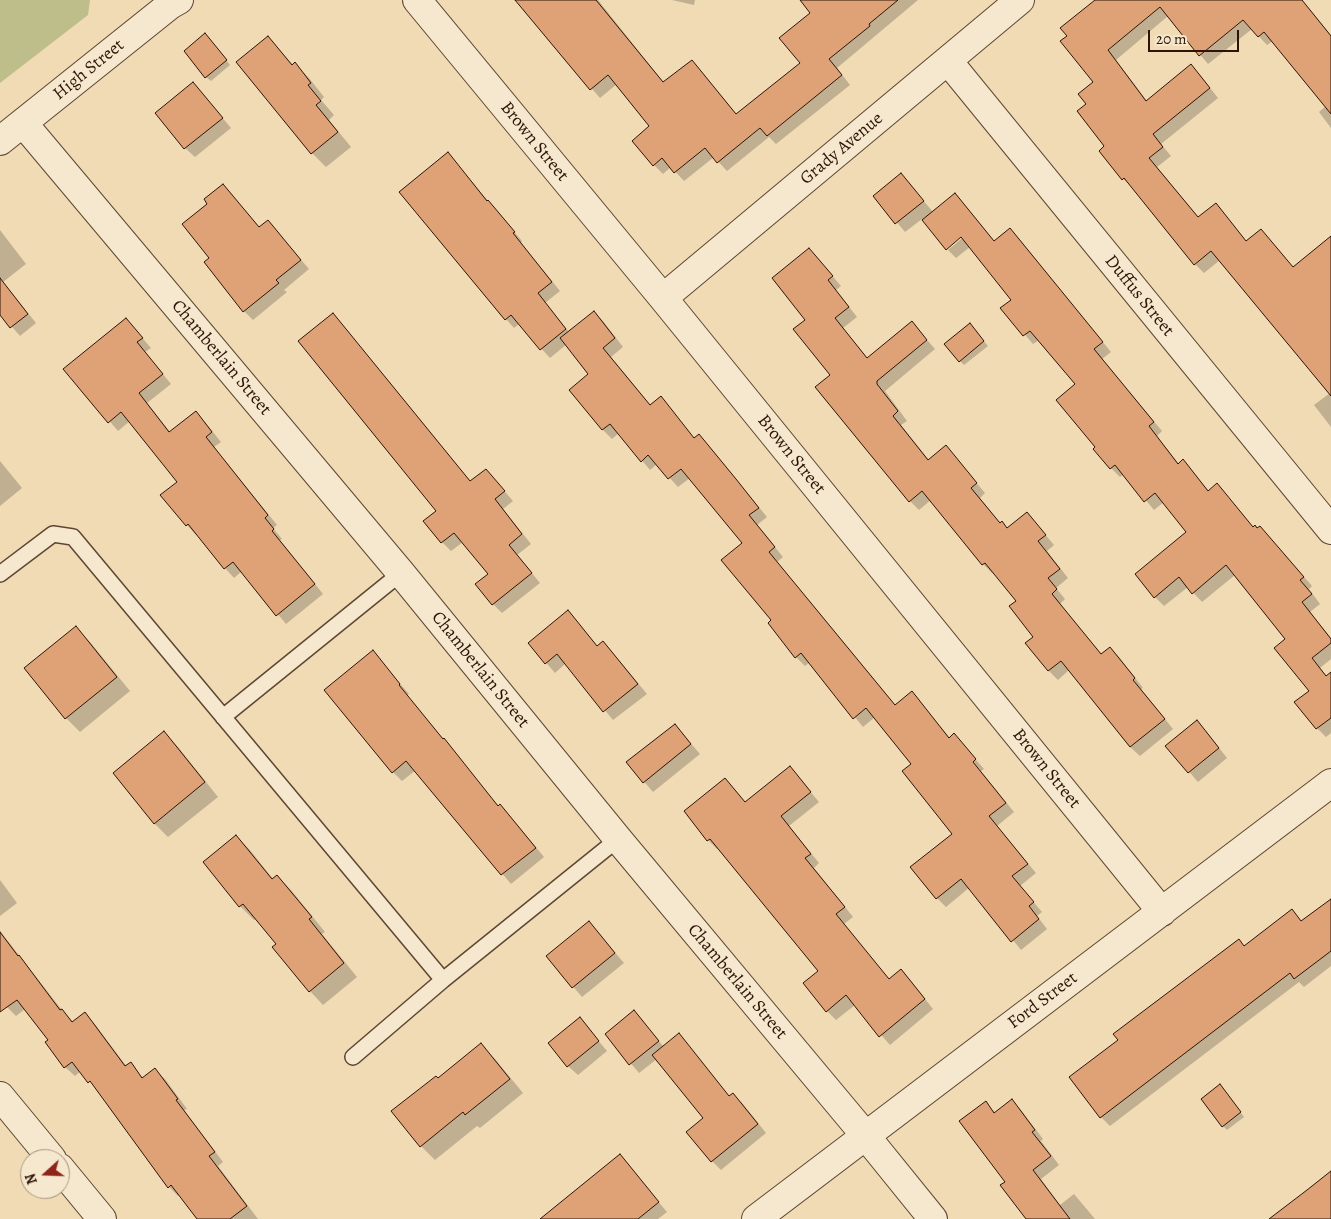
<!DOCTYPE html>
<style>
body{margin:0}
#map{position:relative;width:1331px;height:1219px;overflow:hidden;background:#f0dbb4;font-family:Alegreya,serif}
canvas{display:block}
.north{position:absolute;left:20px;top:1149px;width:50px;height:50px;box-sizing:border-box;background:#f5e8ce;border:1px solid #a5937e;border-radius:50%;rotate:250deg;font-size:14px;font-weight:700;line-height:20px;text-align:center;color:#2d1407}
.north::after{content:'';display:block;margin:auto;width:18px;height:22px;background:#8f2418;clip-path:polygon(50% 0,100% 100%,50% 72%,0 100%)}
.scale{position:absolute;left:1148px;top:30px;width:91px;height:22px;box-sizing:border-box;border:2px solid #2d1407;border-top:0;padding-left:6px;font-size:15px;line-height:18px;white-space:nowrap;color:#2d1407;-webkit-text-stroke:4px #f5e8ce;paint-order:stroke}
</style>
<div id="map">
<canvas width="1331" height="1219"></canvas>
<div class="north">N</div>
<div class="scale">20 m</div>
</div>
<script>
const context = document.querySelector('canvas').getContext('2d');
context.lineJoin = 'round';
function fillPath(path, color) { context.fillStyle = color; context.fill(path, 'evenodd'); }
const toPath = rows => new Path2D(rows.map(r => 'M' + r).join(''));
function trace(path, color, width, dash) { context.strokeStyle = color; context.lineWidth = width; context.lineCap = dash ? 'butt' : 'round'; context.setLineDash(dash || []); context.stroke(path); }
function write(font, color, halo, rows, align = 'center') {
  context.font = font + ' Alegreya,serif'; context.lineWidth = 4; context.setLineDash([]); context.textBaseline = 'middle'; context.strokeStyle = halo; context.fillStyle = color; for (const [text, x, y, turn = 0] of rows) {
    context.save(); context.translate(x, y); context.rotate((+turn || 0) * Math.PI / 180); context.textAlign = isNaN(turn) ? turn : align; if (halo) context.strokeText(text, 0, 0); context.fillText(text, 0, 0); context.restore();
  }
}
fillPath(toPath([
 [0,0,90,0,88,15,0,83]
]), '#bebe8a');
fillPath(toPath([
 [515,0,598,0,664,83,692,61,737,115,802,63,812,13,820,0,918,0,837,68,850,85,776,144,769,137,727,171,714,157,684,181,671,167,663,174,654,165,651,126,617,84,600,98],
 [672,0,695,0,694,5],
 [1114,0,1302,0,1331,35,1331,128,1319,112,1326,106,1273,41,1267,45,1252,29,1208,64,1168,16,1116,60,1147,101,1200,75,1218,98,1161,144,1171,156,1157,167,1199,218,1224,214,1247,242,1261,230,1331,313,1331,427,1314,405,1330,393,1220,260,1204,273,1195,264,1133,187,1123,179,1106,146,1088,104],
 [268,37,293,65,295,64,309,78,324,97,321,100,334,115,329,120,351,147,326,167,312,153,238,62],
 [210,39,230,65,211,81,206,77],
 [193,83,231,128,195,157,185,148],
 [456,163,522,241,521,243,560,291,545,303,569,332,594,312,603,321,623,347,611,357,651,406,661,398,695,439,708,445,744,489,767,517,757,525,783,557,777,562,896,706,912,693,950,738,954,735,984,769,981,771,1014,812,997,826,1036,873,1020,886,1042,912,1037,916,1047,929,1021,950,970,887,946,907,937,898,954,834,912,764,875,717,863,727,810,662,805,666,796,657,773,620,744,543,690,478,678,487,657,464,650,470,619,433,612,439,603,430,571,390,590,374,567,344,550,358,519,324,514,328,506,319],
 [901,174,933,212,955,194,995,242,1019,239,1111,352,1102,359,1162,431,1157,436,1179,464,1183,461,1209,491,1217,485,1254,528,1269,537,1312,586,1309,589,1320,604,1310,612,1331,638,1331,659,1320,668,1331,681,1331,733,1326,737,1317,728,1310,691,1286,639,1235,575,1202,602,1188,587,1164,606,1155,597,1188,532,1164,502,1154,510,1124,474,1120,477,1111,468,1096,447,1076,385,1039,340,1033,344,1002,308,1013,300,970,247,956,258,948,250,967,234,966,232,946,248,922,219,905,232,875,196],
 [223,185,260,228,268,221,309,269,284,290,287,292,253,320,244,311,210,258],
 [0,230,26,264,3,282,36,323,20,336,0,313],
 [809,249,841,286,836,290,857,317,843,328,868,359,912,323,935,349,885,391,907,421,901,425,929,460,946,447,985,493,980,498,1001,524,1008,529,1027,513,1054,545,1047,551,1068,578,1056,588,1065,599,1060,604,1102,655,1110,648,1119,657,1143,688,1141,689,1173,729,1140,756,1128,745,1069,670,1058,680,1049,671,1027,644,1035,637,1018,601,994,572,992,573,983,564,931,500,919,510,910,501,816,388,832,375,807,320],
 [333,314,471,482,486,470,513,501,503,509,531,544,517,555,540,583,502,613,493,604,490,574,463,542,451,551,442,542,438,511],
 [126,319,151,348,145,352,171,384,147,403,171,433,196,413,205,422,221,442,214,447,277,525,273,528,282,539,280,540,323,594,286,624,242,571,234,578,225,568,197,534,196,535,187,525,162,495,178,482,130,421,118,431,65,369],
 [974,329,988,346,964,365,960,361],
 [0,461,22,488,0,506],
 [568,612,598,647,603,643,612,652,647,694,613,720,566,663,555,673,530,644],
 [76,628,90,642,130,691,80,732,66,718,26,668],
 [373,652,409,694,407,695,444,740,499,807,500,806,509,815,544,857,511,884,416,770,402,781,393,772],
 [675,725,700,754,653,792,628,763],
 [1206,731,1227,758,1198,782,1167,746],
 [164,733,178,747,218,797,168,837,155,824,114,774],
 [790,767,819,802,789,826,819,863,814,868,853,917,844,924,890,980,910,980,933,1009,890,1045,855,1005,836,1020,827,1011,819,971,719,848,717,849,708,840,725,779,746,803],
 [236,836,250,850,273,879,277,876,291,890,325,932,322,934,357,977,323,1005,310,991,278,944,257,918,254,920,240,906,205,862],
 [0,880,17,903,0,916],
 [1331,900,1331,966,1304,987,1299,982,1110,1126,1101,1117,1071,1077,1292,910,1302,922],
 [589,922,624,963,582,997,547,956],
 [0,931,62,1010,73,1022,84,1014,94,1023,127,1067,130,1064,144,1079,155,1070,165,1079,187,1109,184,1110,223,1162,218,1166,258,1219,197,1219,180,1194,178,1196,169,1187,99,1091,81,1071,75,1076,65,1067,50,1040,25,1009,16,1016,7,1007,0,998],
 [634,1012,664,1047,679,1035,730,1097,733,1095,743,1104,766,1133,721,1170,712,1161,705,1118,657,1059,639,1073,606,1034],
 [580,1019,607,1051,578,1075,568,1066],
 [481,1045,495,1059,523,1093,480,1128,477,1126,435,1160,421,1146,438,1080],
 [1224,1090,1244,1117,1227,1130,1223,1126],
 [1012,1101,1021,1110,1043,1139,1041,1141,1059,1165,1041,1179,1060,1205,1074,1194,1095,1219,1027,1219,1007,1182,985,1103,996,1113],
 [619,1155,667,1212,658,1219,543,1219]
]), '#0003');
const building = toPath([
 [515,0,596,0,663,82,692,60,736,114,800,63,779,38,810,13,800,0,898,0,869,24,870,26,829,59,842,75,767,136,760,128,717,163,705,148,674,173,662,158,653,166,632,141,649,126,608,75,590,90,515,0],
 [1095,0,1302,0,1331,36,1331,114,1264,32,1258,37,1243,20,1199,56,1160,7,1108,50,1146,101,1191,64,1210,88,1153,134,1163,147,1149,158,1198,217,1216,203,1246,241,1261,229,1293,267,1331,236,1331,396,1211,251,1194,265,1124,178,1122,180,1099,151,1104,146,1077,111,1086,104,1078,94,1093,82,1060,41,1067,36,1060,28,1095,0],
 [205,33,227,60,205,78,184,51,205,33],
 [268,36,292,65,295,62,311,83,308,85,321,101,316,105,338,132,311,154,236,62,268,36],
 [193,82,223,118,184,149,155,113,193,82],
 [448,152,487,201,488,200,515,232,513,233,552,282,538,293,566,329,540,350,511,315,505,320,399,192,448,152],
 [901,173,924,201,895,224,873,196,901,173],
 [223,184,259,227,268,220,301,260,276,280,279,283,243,312,204,262,209,258,182,224,207,204,204,199,223,184],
 [955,193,994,241,1010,228,1103,342,1094,349,1154,422,1149,426,1178,464,1183,459,1208,491,1217,483,1253,527,1255,525,1257,528,1260,526,1304,577,1300,580,1312,594,1302,602,1331,639,1331,643,1312,658,1326,676,1331,672,1331,718,1316,729,1294,702,1309,691,1274,648,1285,639,1226,565,1192,594,1179,577,1154,598,1135,574,1186,532,1155,493,1144,502,1115,465,1110,469,1093,449,1095,447,1056,400,1075,384,1030,331,1023,336,1000,308,1011,300,961,237,946,250,922,220,955,193],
 [809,248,833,276,828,280,849,307,835,318,867,358,912,321,927,340,877,381,877,384,898,411,893,416,928,460,946,445,977,483,971,488,1000,523,1002,521,1007,528,1027,512,1046,535,1038,541,1060,569,1048,578,1057,589,1052,594,1101,654,1110,647,1135,678,1133,680,1165,719,1130,747,1061,661,1048,671,1025,643,1033,637,1009,606,1016,601,985,563,982,565,922,491,909,502,815,387,830,375,793,329,805,320,772,278,809,248],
 [0,278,28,314,10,328,0,315,0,278],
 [594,311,615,338,603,348,650,405,661,396,694,438,699,434,736,479,759,508,749,515,775,547,769,552,895,705,912,691,949,738,954,733,976,759,973,762,1006,803,989,816,1028,864,1012,876,1034,902,1029,906,1039,919,1011,942,961,879,936,899,910,867,952,834,902,771,911,764,866,708,853,719,801,653,795,658,768,623,771,620,721,560,742,543,681,469,668,479,648,455,641,462,610,424,602,430,569,390,588,374,560,338,594,311],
 [333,313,470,481,486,469,505,491,495,499,522,534,509,545,532,573,492,605,475,584,488,574,454,533,441,543,423,521,436,511,298,341,333,313],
 [126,318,143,338,137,342,163,374,139,393,169,432,196,411,212,432,206,437,268,515,265,518,274,529,272,531,315,584,276,616,233,562,224,569,188,524,186,526,160,495,177,482,121,412,108,423,63,369,126,318],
 [970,323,984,341,959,362,944,344,970,323],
 [568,610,597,646,603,641,638,684,603,712,557,654,545,664,528,643,568,610],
 [76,626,117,677,65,719,24,668,76,626],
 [373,650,400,684,399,685,443,739,444,738,498,806,500,804,536,848,501,875,406,761,392,773,324,690,373,650],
 [1197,720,1219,748,1188,773,1165,746,1197,720],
 [675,724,691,744,643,783,626,762,675,724],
 [164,731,205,782,154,824,113,773,164,731],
 [790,766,811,792,781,816,811,854,805,858,845,907,836,914,889,979,901,969,925,999,879,1037,846,995,826,1012,803,983,818,971,710,839,707,841,684,811,725,778,745,802,790,766],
 [236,835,272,879,277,875,312,917,309,919,344,963,309,992,272,947,276,944,243,904,239,907,203,862,236,835],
 [1331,899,1331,951,1294,979,1290,973,1100,1118,1069,1077,1118,1040,1113,1034,1239,939,1244,946,1292,909,1301,921,1331,899],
 [589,921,615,953,572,988,546,956,589,921],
 [0,932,18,956,19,955,60,1010,62,1009,72,1022,85,1012,125,1066,131,1062,142,1078,155,1068,178,1099,176,1100,215,1152,209,1156,247,1206,230,1219,197,1219,171,1185,168,1188,90,1081,88,1083,72,1062,64,1068,45,1042,48,1040,17,1000,0,1012,0,932],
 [634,1010,659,1041,629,1065,605,1034,634,1010],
 [580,1017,599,1041,567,1067,548,1043,580,1017],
 [679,1033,729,1096,733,1093,758,1124,711,1162,686,1132,703,1118,652,1055,679,1033],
 [481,1043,510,1079,465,1115,463,1112,420,1147,391,1111,436,1076,438,1078,481,1043],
 [1220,1084,1241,1112,1222,1127,1201,1099,1220,1084],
 [1012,1099,1035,1130,1032,1132,1051,1156,1033,1170,1070,1219,1026,1219,1000,1185,1005,1182,959,1121,986,1101,994,1113,1012,1099],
 [620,1154,659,1202,638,1219,540,1219,620,1154],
 [1331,1171,1331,1219,1269,1219,1307,1190,1331,1171]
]);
fillPath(building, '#dfa277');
trace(building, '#2d1407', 1);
const lane = toPath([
 [0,574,53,534,73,537,443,980],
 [223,717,401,573],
 [353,1057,443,980,618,839]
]);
const street = toPath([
 [417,0,663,298,1162,912],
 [948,61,1331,530],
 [23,123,401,573,618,839,865,1135,933,1219],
 [0,141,170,5,179,0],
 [663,298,1020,0],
 [0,1096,52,1159],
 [60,1168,102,1219],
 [756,1219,1331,783]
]);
trace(lane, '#5e4632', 18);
trace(street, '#5e4632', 30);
trace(lane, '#f5e8ce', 15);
trace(street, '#f5e8ce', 28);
write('18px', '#2d1407', '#f5e8ce', [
 ["High Street",89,70,-39],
 ["Brown Street",534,142,51],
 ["Grady Avenue",842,149,-40],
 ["Duffus Street",1139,296,51],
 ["Chamberlain Street",221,358,50],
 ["Brown Street",791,455,51],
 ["Chamberlain Street",480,670,51],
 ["Brown Street",1046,769,51],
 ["Chamberlain Street",737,982,50],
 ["Ford Street",1043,1001,-37]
]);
</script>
